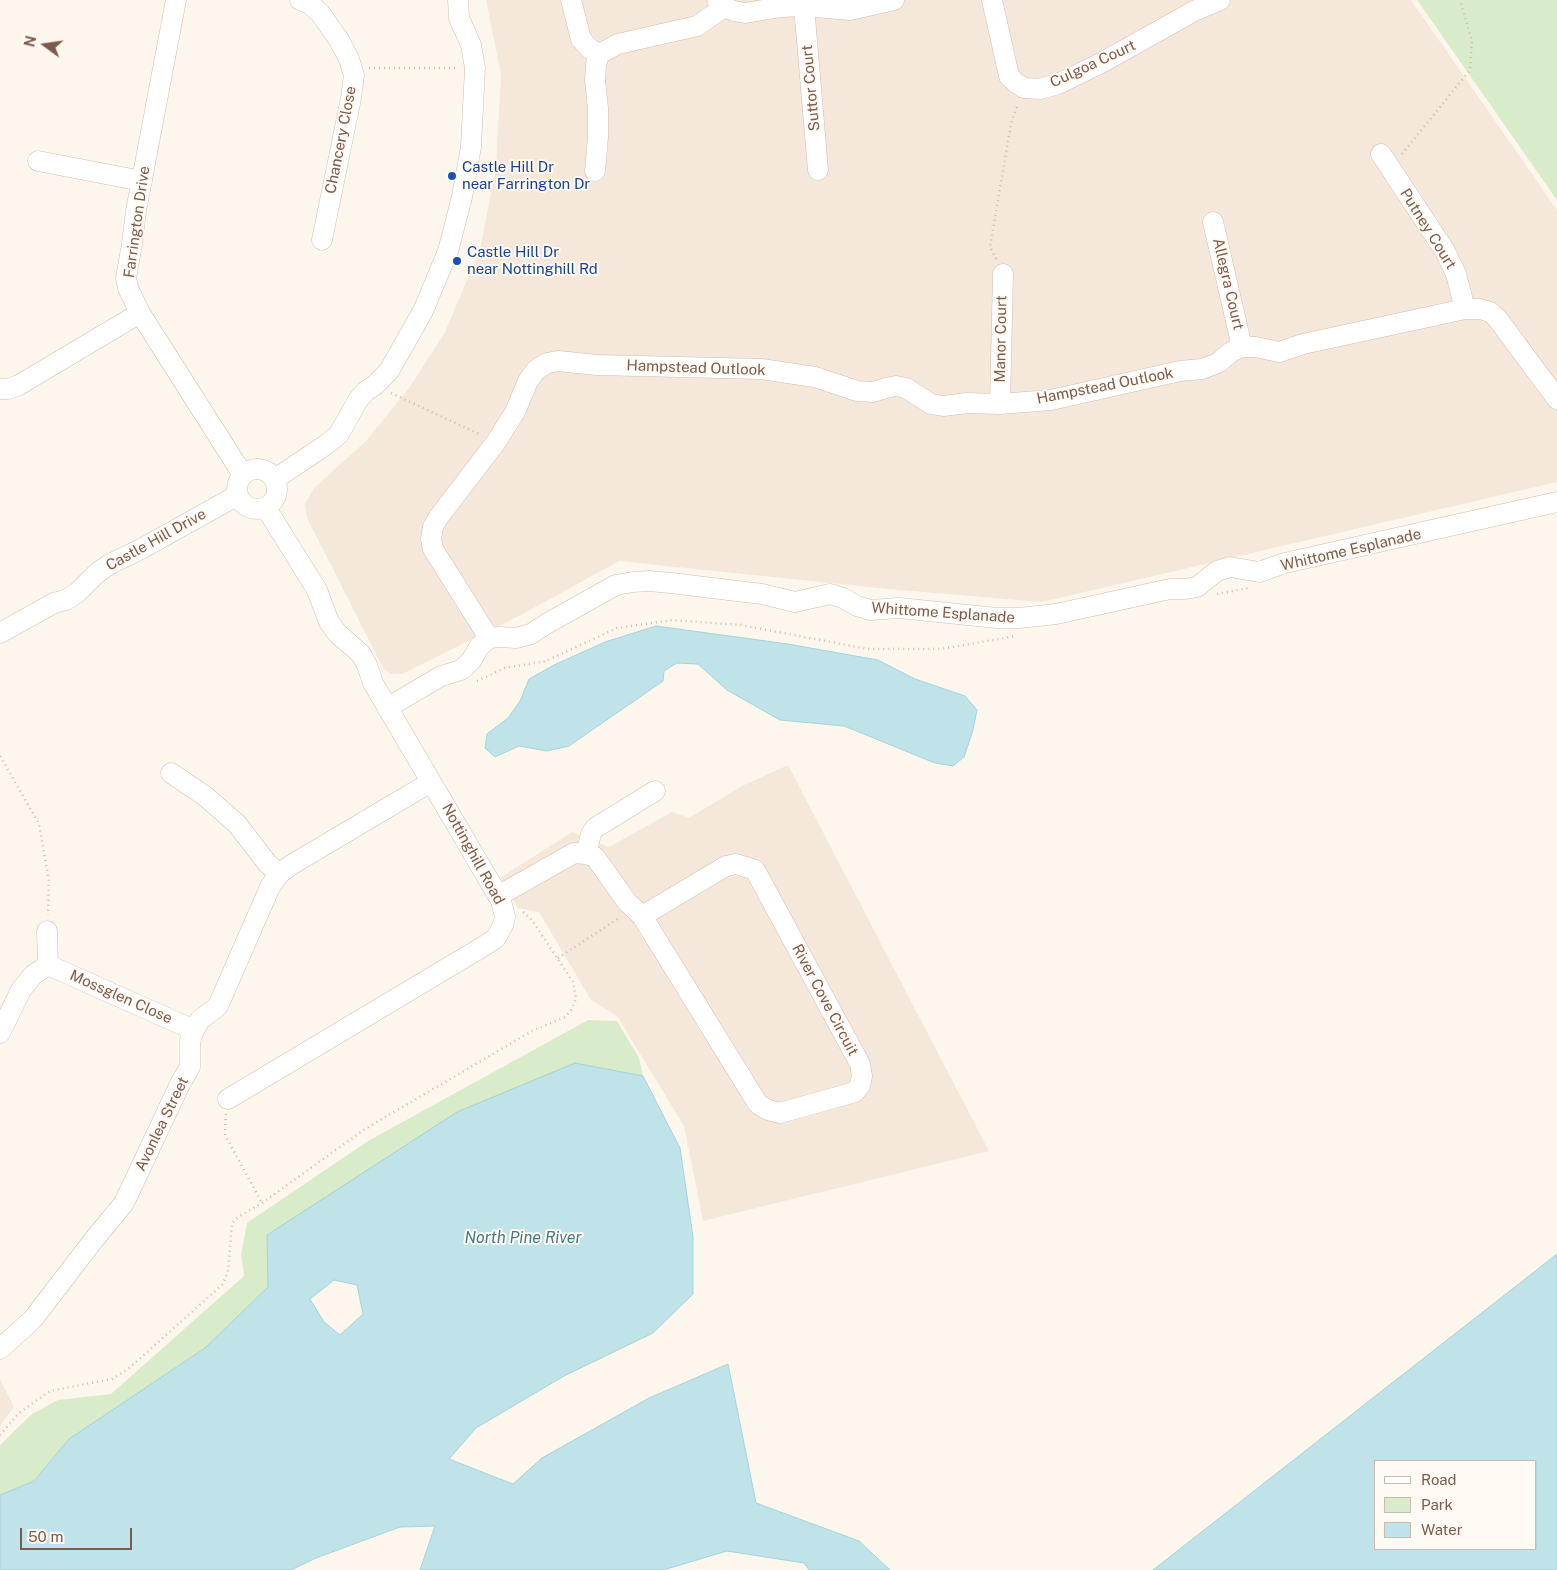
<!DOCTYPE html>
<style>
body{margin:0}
#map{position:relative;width:1557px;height:1570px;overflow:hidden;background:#fdf6ec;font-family:"Public Sans",sans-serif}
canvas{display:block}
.legend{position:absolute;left:1374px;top:1460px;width:162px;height:90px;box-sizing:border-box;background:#fffaf3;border:1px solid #cabbb1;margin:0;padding:6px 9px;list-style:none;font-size:15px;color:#7a5c4d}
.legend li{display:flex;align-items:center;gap:10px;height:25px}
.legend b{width:25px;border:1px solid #cabbb1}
.north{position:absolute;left:20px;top:20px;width:50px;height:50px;-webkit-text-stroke:4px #fffaf3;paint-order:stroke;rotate:284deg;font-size:14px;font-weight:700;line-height:20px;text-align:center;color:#7a5c4d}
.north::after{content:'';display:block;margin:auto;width:18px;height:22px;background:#7a5c4d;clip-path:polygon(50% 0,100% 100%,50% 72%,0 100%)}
.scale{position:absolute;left:20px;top:1528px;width:112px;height:22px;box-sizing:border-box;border:2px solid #7a5c4d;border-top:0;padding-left:6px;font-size:15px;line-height:18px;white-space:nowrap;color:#7a5c4d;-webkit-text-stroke:4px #fffaf3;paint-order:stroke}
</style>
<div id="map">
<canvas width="1557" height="1570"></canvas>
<ul class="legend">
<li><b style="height:6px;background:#fff"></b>Road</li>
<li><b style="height:14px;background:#d8ecc9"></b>Park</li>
<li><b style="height:14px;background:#bfe3e8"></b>Water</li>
</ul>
<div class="north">N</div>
<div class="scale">50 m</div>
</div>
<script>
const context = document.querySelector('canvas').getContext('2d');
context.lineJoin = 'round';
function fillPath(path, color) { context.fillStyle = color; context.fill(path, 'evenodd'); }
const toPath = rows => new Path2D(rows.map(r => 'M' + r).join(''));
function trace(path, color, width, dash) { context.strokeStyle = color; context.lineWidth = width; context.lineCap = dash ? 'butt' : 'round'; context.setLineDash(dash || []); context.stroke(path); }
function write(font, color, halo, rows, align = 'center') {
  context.font = font + ' "Public Sans",sans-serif'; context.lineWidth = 4; context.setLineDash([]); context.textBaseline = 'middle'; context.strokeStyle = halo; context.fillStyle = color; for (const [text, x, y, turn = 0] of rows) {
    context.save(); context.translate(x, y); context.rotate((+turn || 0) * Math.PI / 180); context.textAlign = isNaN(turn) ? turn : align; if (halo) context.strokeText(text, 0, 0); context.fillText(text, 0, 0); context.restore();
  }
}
fillPath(toPath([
 [486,0,1411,0,1557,210,1557,482,1042,602,888,589,619,561,521,615,402,674,391,674,383,668,307,518,305,504,314,488,366,441,409,388,444,334,480,250,496,167,501,75],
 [788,765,989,1151,703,1221,684,1126,617,1016,591,1000,539,912,518,908,500,878,572,832,609,847,672,812,689,818,742,786],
 [0,1379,14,1407,0,1426]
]), '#f5e8da');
fillPath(toPath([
 [1417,0,1557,0,1557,200],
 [588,1020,617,1021,639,1058,643,1076,575,1063,268,1287,205,1348,69,1439,34,1481,0,1495,0,1445,32,1414,58,1400,111,1394,244,1276,241,1254,247,1223,368,1141]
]), '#d8ecc9');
const water = toPath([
 [656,626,788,644,878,660,915,679,965,696,977,710,973,730,964,757,953,766,935,763,844,726,780,720,727,690,698,664,677,663,664,671,663,681,569,746,547,751,519,746,495,757,485,748,487,734,508,718,520,701,529,679,554,665,605,642,656,626],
 [575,1063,643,1076,680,1148,693,1237,693,1294,653,1333,564,1376,476,1428,449,1459,513,1484,542,1458,649,1398,728,1364,756,1503,859,1541,890,1570,809,1570,804,1563,727,1551,663,1570,420,1570,435,1526,400,1527,316,1558,291,1570,0,1570,0,1495,34,1481,69,1439,205,1348,268,1287,267,1235,457,1112,575,1063],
 [334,1280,357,1285,363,1314,340,1335,324,1322,310,1299,334,1280],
 [1557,1254,1557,1570,1153,1570,1557,1254],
 [1376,1461,1536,1461,1536,1549,1376,1549,1376,1461]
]);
fillPath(water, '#bfe3e8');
trace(water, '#a5d3da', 1);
const minor = toPath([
 [176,0,136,211,132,244,126,278,128,288,140,313,243,475],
 [300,0,310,4,320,13,339,40,349,59,354,75,351,98,322,240],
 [571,0,581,39,590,49,599,54],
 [717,0,724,7,734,11,745,13,781,7,804,6,850,10,894,0],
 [992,0,1009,76,1016,83,1024,88,1040,89,1058,84,1103,62,1194,11,1220,0],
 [804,6,818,170],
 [1381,154,1445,251,1456,274,1465,309],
 [38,161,142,181],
 [595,171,598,137,598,108,595,80,596,65,599,54,618,44,697,26,724,7],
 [1213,222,1242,347],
 [0,389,8,389,19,385,140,313],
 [1000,404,1003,274],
 '237 489a20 20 0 1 1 40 0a20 20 0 1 1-40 0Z',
 [275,479,327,444,339,434,358,400,366,391,375,385,389,371,423,311,448,251,462,197,471,147,475,68,471,45,459,18,458,0],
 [0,633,54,603,66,600,77,593,97,573,110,564,141,549,238,495],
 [489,638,433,549,431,539,433,527,438,518,496,442,515,412,528,381,536,370,547,363,558,361,597,365,761,369,815,377,857,391,873,392,886,388,896,386,906,388,931,404,943,406,967,403,1000,404,1051,400,1180,371,1202,369,1218,363,1231,352,1242,347,1256,347,1279,352,1303,344,1465,309,1480,309,1490,312,1497,318,1557,399],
 [387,708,441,676,461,670,471,661,479,647,489,638,501,637,516,638,531,634,546,624,616,585,633,582,649,581,671,583,762,594,795,602,830,594,843,598,857,606,870,610,899,608,997,618,1019,618,1056,614,1170,589,1185,589,1197,587,1217,571,1230,567,1259,572,1285,563,1557,502],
 [171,773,205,796,237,824,267,863,279,874],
 [586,854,591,834,595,828,655,791],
 [498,896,574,853,586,854,595,857,627,902,642,916,758,1104,768,1110,780,1113,855,1092,860,1085,862,1076,860,1064,755,870,746,867,736,864,726,866,642,916],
 [47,931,48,965],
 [48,965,194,1030],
 [0,1033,21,990,33,975,48,965],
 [228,1099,484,946,496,938,503,925,505,917,501,901,494,889,373,683,367,665,361,654,337,633,329,622,317,590,266,508],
 [0,1349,33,1319,92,1242,124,1203,181,1082,190,1067,190,1041,194,1030,200,1020,218,1006,270,887,279,874,291,865,431,782]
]);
trace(minor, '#d1beb0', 21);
trace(toPath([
 [369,68,459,68],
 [1402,154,1470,70,1472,41,1460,0],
 [996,259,990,247,1011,124,1018,104],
 [391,393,481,435],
 [1217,594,1249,588],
 [477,681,505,668,546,661,617,628,672,620,741,625,868,649,941,649,1016,636],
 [0,756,39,824,49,881,48,915],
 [558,958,619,918],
 [226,1114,225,1135,262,1203],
 [0,1435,19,1413,50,1391,112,1379,128,1369,222,1285,228,1272,232,1223,238,1217,262,1203,365,1129,532,1031,565,1017,571,1010,576,999,573,982,532,920,522,911]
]), '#d9b8a5', 2.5, [1, 4]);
trace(minor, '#fff', 20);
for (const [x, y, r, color] of [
 [452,176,5,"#1a4fb4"],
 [457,261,5,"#1a4fb4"]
]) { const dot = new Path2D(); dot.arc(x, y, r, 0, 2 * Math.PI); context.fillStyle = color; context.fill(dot); trace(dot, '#fffaf3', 2); }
write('15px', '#7a5c4d', '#fffaf3', [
 ["Culgoa Court",1093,64,-25],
 ["Suttor Court",811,88,-95],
 ["Chancery Close",341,140,-79],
 ["Farrington Drive",137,222,-82],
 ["Putney Court",1428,229,58],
 ["Allegra Court",1228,284,77],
 ["Manor Court",1001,339,-89],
 ["Hampstead Outlook",696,368,2],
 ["Hampstead Outlook",1105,386,-11],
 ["Castle Hill Drive",156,540,-29],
 ["Whittome Esplanade",1351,550,-13],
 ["Whittome Esplanade",943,613,4],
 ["Nottinghill Road",473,854,61],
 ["Mossglen Close",121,997,24],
 ["River Cove Circuit",825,1000,62],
 ["Avonlea Street",162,1124,-64]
]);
write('15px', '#164399', '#fffaf3', [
 ["Castle Hill Dr",462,167],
 ["near Farrington Dr",462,184],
 ["Castle Hill Dr",467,252],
 ["near Nottinghill Rd",467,269]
], 'left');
write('italic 16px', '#437c86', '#fffaf3', [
 ["North Pine River",523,1238]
]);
</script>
